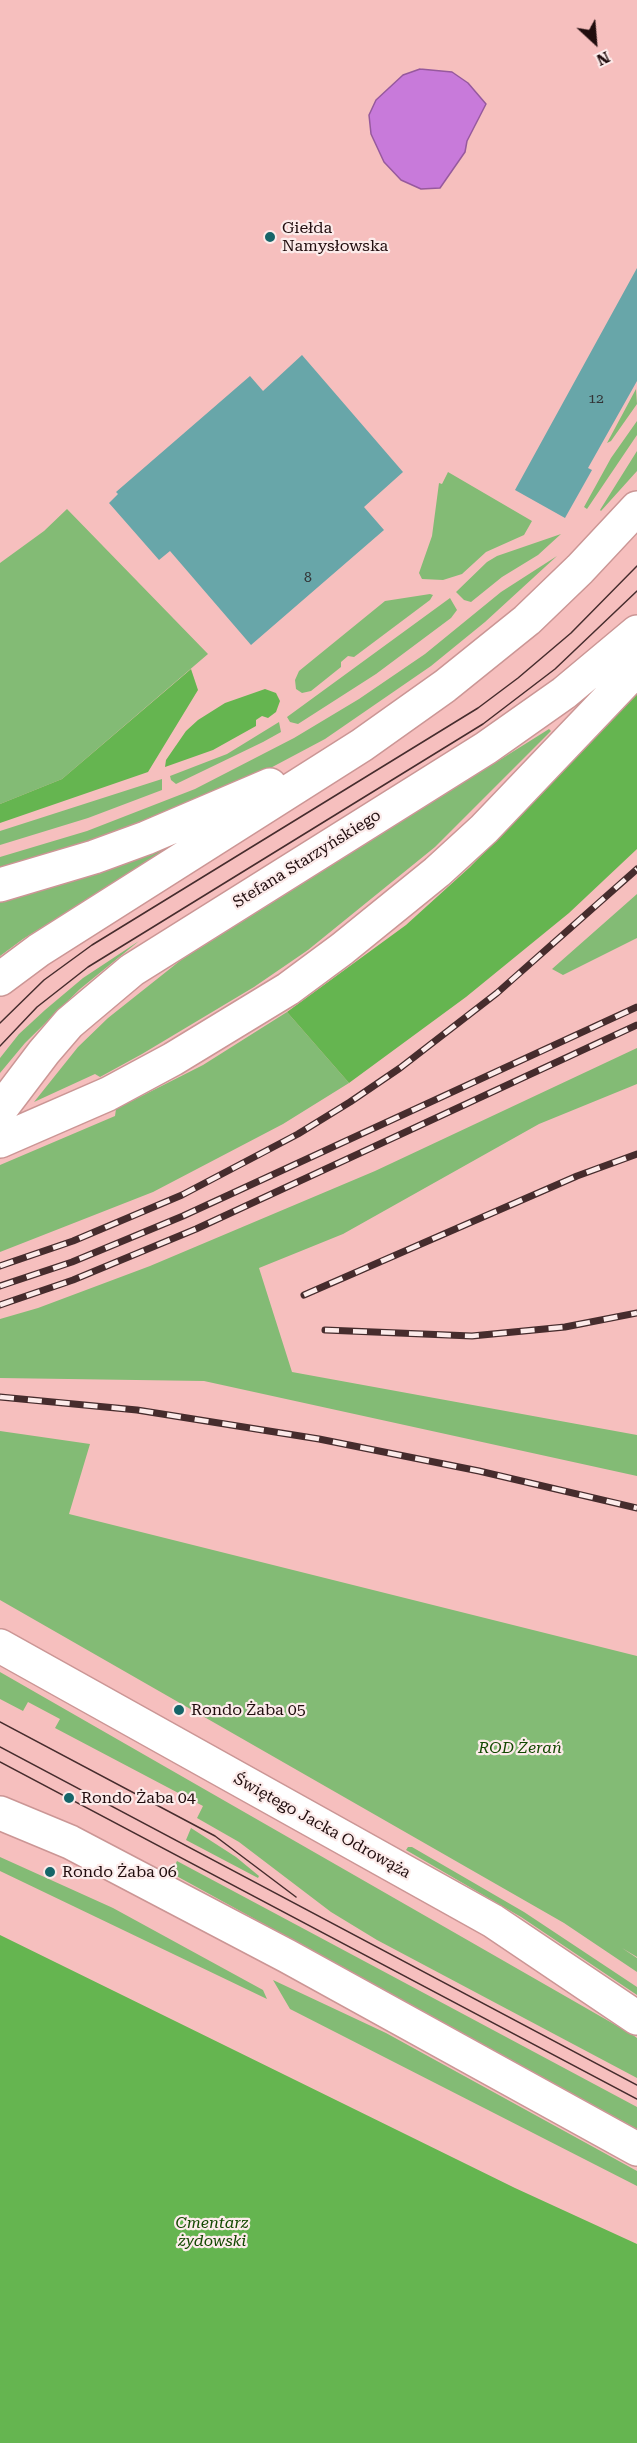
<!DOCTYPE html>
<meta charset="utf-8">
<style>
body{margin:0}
#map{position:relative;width:637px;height:2443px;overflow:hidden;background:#f6bfbe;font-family:"Roboto Serif",serif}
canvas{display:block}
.north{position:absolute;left:565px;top:12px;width:60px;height:60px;-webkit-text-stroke:4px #fcebea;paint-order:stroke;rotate:154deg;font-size:16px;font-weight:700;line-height:24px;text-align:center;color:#200d0e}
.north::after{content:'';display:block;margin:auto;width:21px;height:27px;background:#200d0e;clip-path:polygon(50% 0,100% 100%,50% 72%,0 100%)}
</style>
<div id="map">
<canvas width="637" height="2443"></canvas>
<div class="north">N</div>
</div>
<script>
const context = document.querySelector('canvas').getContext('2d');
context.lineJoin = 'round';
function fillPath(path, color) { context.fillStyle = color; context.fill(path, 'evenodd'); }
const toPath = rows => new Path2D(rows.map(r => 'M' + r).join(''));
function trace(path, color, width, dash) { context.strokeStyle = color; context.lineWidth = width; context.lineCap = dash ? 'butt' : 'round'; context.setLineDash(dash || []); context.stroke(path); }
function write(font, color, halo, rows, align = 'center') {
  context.font = font + ' "Roboto Serif",serif'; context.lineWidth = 4.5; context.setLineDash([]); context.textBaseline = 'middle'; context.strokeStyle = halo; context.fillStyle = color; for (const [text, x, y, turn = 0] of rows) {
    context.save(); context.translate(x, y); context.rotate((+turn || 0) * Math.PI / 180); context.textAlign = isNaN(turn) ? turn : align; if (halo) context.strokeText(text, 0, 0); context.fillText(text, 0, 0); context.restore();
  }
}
fillPath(toPath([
 [636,389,637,404,611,441,607,443],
 [637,421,637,435,587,509,584,507,611,458],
 [637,451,637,471,601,511,600,510],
 [448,472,532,521,524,535,486,552,462,574,443,580,422,579,419,573,432,536,439,483,442,484],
 [67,509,208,654,62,779,0,804,0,563,44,531],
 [561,534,538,555,502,577,471,602,464,600,456,592,487,562,497,556],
 [557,556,485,622,431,666,325,739,214,798,0,874,0,857,87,831,195,789,294,738,359,699,425,654,501,592],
 [430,594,433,595,430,600,354,657,348,656,341,662,341,667,311,691,302,693,296,689,295,680,299,671,385,601],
 [450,598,457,610,451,618,376,674,298,724,290,722,287,717],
 [279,722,281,732,263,742,176,784,171,780,170,776,227,754],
 [549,729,551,731,435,847,308,950,254,987,142,1054,100,1077,95,1074,34,1102,78,1047,108,1018,181,960],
 [162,779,162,790,88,818,0,845,0,831],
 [182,841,23,939,0,956,0,900],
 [637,894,637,938,563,975,552,969],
 [139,941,80,989,25,1043,0,1073,0,1058,19,1034,45,1010,83,978],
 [287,1012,349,1083,283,1124,153,1192,0,1252,0,1165,115,1116,116,1109,203,1065],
 [637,1048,637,1084,539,1124,343,1234,259,1268,292,1372,637,1435,637,1476,204,1381,0,1378,0,1319,38,1308,150,1266,375,1171],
 [0,1431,90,1444,69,1514,637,1656,637,1957,622,1948,637,1958,637,1972,564,1923,0,1600],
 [0,1672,633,2035,637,2038,637,2078,377,1940,331,1912,239,1842,197,1818,203,1806,55,1728,60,1719,28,1702,23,1711,0,1699],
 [191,1828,236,1857,259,1876,258,1878,186,1840],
 [408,1847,412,1847,524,1912,637,1987,637,1995,521,1917,406,1850],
 [0,1857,113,1908,263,1990,267,1999,0,1871],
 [177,1861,637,2107,637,2129,171,1873],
 [273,1980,386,2033,637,2171,637,2186,290,2009]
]), '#83bb75');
fillPath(toPath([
 [191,669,198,690,148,772,0,823,0,804,62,779],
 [637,687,637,849,569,913,466,997,349,1083,287,1012,406,925,470,867,534,802],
 [265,689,276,693,280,701,276,712,268,718,262,716,256,720,256,726,213,750,165,767,166,760,186,731,198,720,225,703],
 [0,1935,515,2188,637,2244,637,2443,0,2443]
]), '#65b550');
const water = toPath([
 [420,69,452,72,468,83,486,104,467,141,465,152,440,188,421,189,401,180,384,162,371,134,369,115,376,100,403,75,420,69]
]);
fillPath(water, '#c87ada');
trace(water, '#96599d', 1.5);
fillPath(toPath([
 [637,268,637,381,588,468,592,470,565,518,515,490],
 [302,355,403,472,364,507,384,530,251,645,170,551,159,560,109,503,118,494,116,492,250,376,263,391]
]), '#68a6a9');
const secondary = toPath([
 [0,885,94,857,146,838,270,785],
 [0,979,39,950,362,745,445,686,527,620,580,569,637,508],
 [0,1110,44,1052,69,1023,132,970,486,748,564,693,637,632],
 [0,1141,108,1094,173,1059,288,989,342,949,437,872,484,829,637,669],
 [0,1646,493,1921,637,2018],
 [0,1813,70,1842,287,1956,637,2149]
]);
trace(secondary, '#cb9695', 36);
trace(secondary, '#fff', 33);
trace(toPath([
 [0,1023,44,980,92,945,478,708,518,678,571,633,637,566],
 [0,1046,37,1007,88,967,483,724,555,669,637,591],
 [0,1722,215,1836,296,1897],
 [0,1747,637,2085],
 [0,1762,637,2099]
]), '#462c2d', 1.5);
const rail = toPath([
 [0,1266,73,1241,182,1195,298,1134,350,1102,400,1068,497,993,637,869],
 [0,1286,72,1262,183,1216,637,1007],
 [304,1295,577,1176,637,1154],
 [0,1305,73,1280,196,1229,637,1025],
 [325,1330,472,1336,565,1327,637,1313],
 [0,1397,137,1410,319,1439,479,1471,637,1508]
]);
trace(rail, '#462c2d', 7);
trace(rail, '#fcebea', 4.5, [14]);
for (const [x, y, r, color] of [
 [270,237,6,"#166569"],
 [179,1710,6,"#166569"],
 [69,1798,6,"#166569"],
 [50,1872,6,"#166569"]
]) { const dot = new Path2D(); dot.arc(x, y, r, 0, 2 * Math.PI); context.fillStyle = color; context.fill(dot); trace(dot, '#fcebea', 2); }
write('14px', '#323335', null, [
 ["12",596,399],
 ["8",308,578]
]);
write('16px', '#200d0e', '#fcebea', [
 ["Giełda",282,228],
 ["Namysłowska",282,246],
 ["Rondo Żaba 05",191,1710],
 ["Rondo Żaba 04",81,1798],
 ["Rondo Żaba 06",62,1872]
], 'left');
write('16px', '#200d0e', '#fcebea', [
 ["Stefana Starzyńskiego",307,859,-32],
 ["Świętego Jacka Odrowąża",322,1826,29]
]);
write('italic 16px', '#124800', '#fcebea', [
 ["ROD Żerań",520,1748],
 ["Cmentarz",212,2223],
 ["żydowski",212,2241]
]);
</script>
